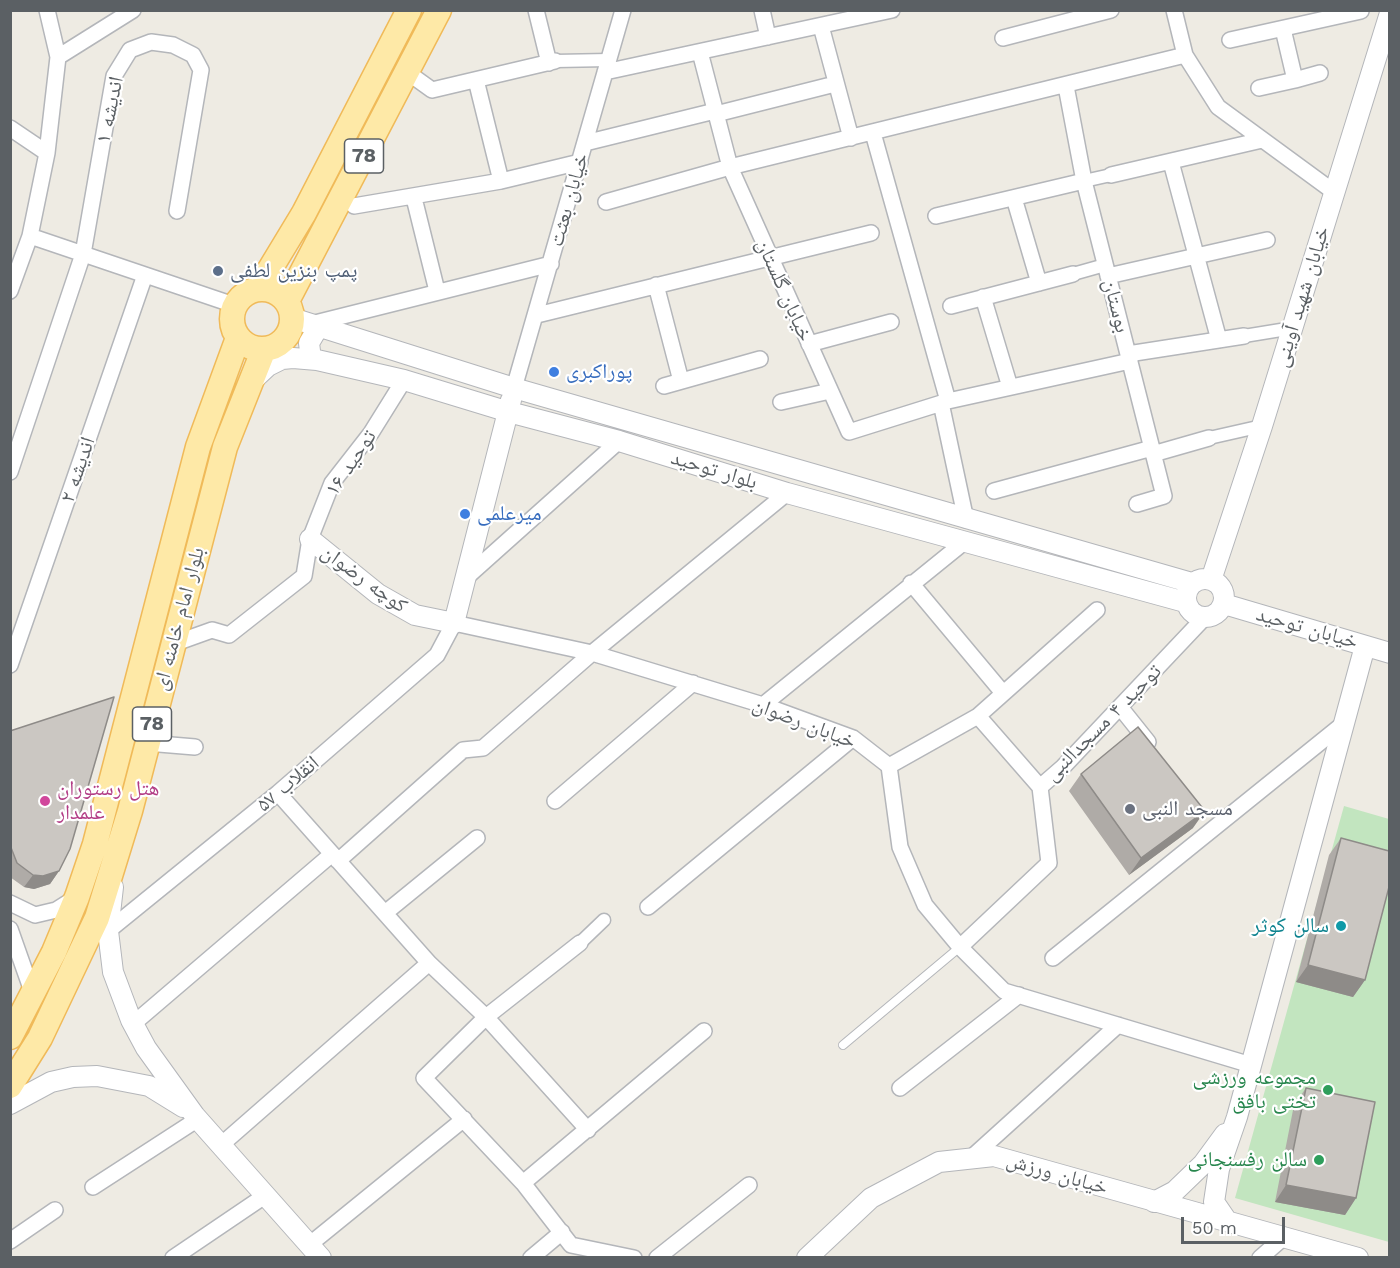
<!DOCTYPE html>
<meta charset="utf-8">
<style>
body{margin:0}
#map{position:relative;width:1400px;height:1268px;overflow:hidden;background:#eeebe3;font-family:"Work Sans",sans-serif}
canvas{display:block}
.frame{position:absolute;inset:0;border:12px solid #5b6064;pointer-events:none}
.scale{position:absolute;left:1181px;top:1217px;width:104px;height:27px;box-sizing:border-box;border:3px solid #5b6064;border-top:0;padding-left:8px;font-size:18px;line-height:21px;white-space:nowrap;color:#5b6064;-webkit-text-stroke:4px #fff;paint-order:stroke}
</style>
<div id="map">
<canvas width="1400" height="1268"></canvas>
<div class="frame"></div>
<div class="scale">50 m</div>
</div>
<script>
const context = document.querySelector('canvas').getContext('2d');
context.lineJoin = 'round';
function fillPath(path, color) { context.fillStyle = color; context.fill(path, 'evenodd'); }
const toPath = rows => new Path2D(rows.map(r => 'M' + r).join(''));
function trace(path, color, width, dash) { context.strokeStyle = color; context.lineWidth = width; context.lineCap = dash ? 'butt' : 'round'; context.setLineDash(dash || []); context.stroke(path); }
function write(font, color, halo, rows, align = 'center') {
  context.font = font + ' "Work Sans","Noto Naskh Arabic",sans-serif'; context.lineWidth = 4.5; context.setLineDash([]); context.textBaseline = 'middle'; context.strokeStyle = halo; context.fillStyle = color; for (const [text, x, y, turn = 0] of rows) {
    context.save(); context.translate(x, y); context.rotate((+turn || 0) * Math.PI / 180); context.textAlign = isNaN(turn) ? turn : align; if (halo) context.strokeText(text, 0, 0); context.fillText(text, 0, 0); context.restore();
  }
}
fillPath(toPath([
 [1344,806,1389,819,1389,1242,1235,1198]
]), '#c2e5bf');
const service = toPath([
 [843,1045,960,947]
]);
const pedestrian = toPath([
 [555,61,609,60],
 [1084,181,1111,175],
 [1073,274,1105,265],
 [1244,336,1293,328],
 [1209,438,1262,426],
 [580,943,604,920]
]);
const minor = toPath([
 [47,10,58,57,47,153],
 [536,10,549,63],
 [762,10,768,37],
 [1174,10,1185,55,1218,107,1334,192],
 [821,26,851,138],
 [1283,29,1295,80,1320,73],
 [1003,38,1111,10],
 [1230,40,1361,11],
 [700,52,730,167,849,432,948,401,1130,361],
 [58,57,133,10],
 [407,72,432,90,555,61],
 [605,72,892,10],
 [476,80,501,181],
 [1066,86,1084,181,1164,496,1137,504],
 [1259,88,1295,80],
 [716,114,835,84],
 [10,128,47,153,30,236,10,291],
 [873,133,948,401],
 [585,143,715,111],
 [1171,162,1219,340],
 [1111,175,1262,140],
 [414,198,437,291],
 [1014,198,1039,283],
 [606,202,730,167,1185,55],
 [354,206,501,181,580,162],
 [936,216,1084,181],
 [30,236,234,305],
 [1108,276,1267,240],
 [656,285,681,381],
 [983,297,1010,387],
 [951,306,1073,274],
 [537,315,871,233],
 [311,324,551,264],
 [809,344,891,322],
 [1128,354,1244,336],
 [664,386,760,359],
 [514,388,623,10],
 [781,402,830,391],
 [941,403,966,520],
 [1153,454,1209,438],
 [10,472,83,254,114,76,130,50,151,42,173,45,193,55,201,70,177,211],
 [994,491,1152,448],
 [468,576,619,441],
 [911,583,1003,693],
 [173,644,212,630,229,635,304,576,310,539,332,483,371,433,404,380],
 [10,665,145,275],
 [763,705,963,543],
 [1120,707,1148,742],
 [978,716,1040,787],
 [147,743,195,747],
 [889,766,978,716,1097,610],
 [278,793,429,963,486,1017,580,943],
 [555,801,693,683],
 [338,861,463,750,483,748,592,653,787,493],
 [10,903,35,915,56,910,75,898],
 [648,907,853,738],
 [385,913,477,838],
 [10,929,33,994],
 [108,931,278,793,437,655,454,623,592,653,763,705,853,738,889,766,900,847,925,905,960,947,1004,991,1251,1065],
 [960,947,1049,863,1040,787,1063,767,1204,618],
 [1053,958,1343,724],
 [133,1024,332,854],
 [900,1088,1019,995],
 [588,1130,486,1017,424,1078,523,1183,571,1245,634,1258],
 [221,1145,429,963],
 [971,1158,1118,1025],
 [523,1183,704,1031],
 [93,1187,198,1119],
 [10,1241,55,1210],
 [309,1245,464,1119],
 [173,1258,266,1195],
 [531,1258,562,1232],
 [657,1258,749,1185],
 [1260,1258,1284,1237]
]);
const tertiary = toPath([
 [292,318,514,388,1192,583],
 [311,359,309,343,319,326],
 [252,381,268,366,282,359,293,358,317,360,404,380,509,412,619,441,787,493,1185,602],
 [310,539,378,594,415,615,454,623,511,400],
 '1186 598a19 19 0 1 1 38 0a19 19 0 1 1-38 0Z',
 [1211,580,1262,426,1390,13],
 [1224,604,1390,653],
 [113,887,108,931,113,972,131,1020,146,1048,195,1116,321,1258],
 [10,1104,51,1082,73,1077,97,1076,149,1086,183,1107],
 [1154,1202,1175,1191,1203,1164,1225,1134],
 [1227,1221,1214,1202,1219,1169,1237,1117,1365,646],
 [807,1258,871,1198,939,1162,994,1156,1358,1258]
]);
const primary = toPath([
 '232 319a30 30 0 1 1 60 0a30 30 0 1 1-60 0Z',
 [258,289,304,213,409,10],
 [287,301,439,10],
 [10,1037,54,952,77,897,95,844,198,447,238,338],
 [10,1086,40,1038,97,918,130,811,225,447,264,349]
]);
trace(service, '#b4b6ba', 10);
trace(pedestrian, '#b4b6ba', 15);
trace(minor, '#b4b6ba', 18);
trace(tertiary, '#b4b6ba', 22);
trace(primary, '#f0ba59', 27);
trace(service, '#fff', 8);
trace(pedestrian, '#fff', 12);
trace(minor, '#fff', 15);
trace(tertiary, '#fff', 20);
trace(primary, '#fee9a7', 24);
fillPath(toPath([
 [10,731,59,871,50,884,34,889,24,887,10,877],
 [1081,774,1193,828,1129,875,1069,791],
 [1341,838,1365,980,1353,997,1296,982,1329,855],
 [1306,1088,1356,1198,1345,1215,1275,1202,1294,1105]
]), '#afaba7');
fillPath(toPath([
 [1205,811,1193,828,1129,875,1141,858],
 [59,871,50,884,34,889,24,887,33,875],
 [1308,965,1365,980,1353,997,1296,982],
 [1286,1185,1356,1198,1345,1215,1275,1202]
]), '#8e8b88');
const building = toPath([
 [114,697,70,849,59,871,43,876,33,875,17,863,10,845,10,731,114,697],
 [1138,727,1205,811,1141,858,1081,774,1138,727],
 [1341,838,1389,851,1389,887,1365,980,1308,965,1341,838],
 [1306,1088,1375,1102,1356,1198,1286,1185,1306,1088]
]);
fillPath(building, '#cbc7c2');
trace(building, '#8e8b88', 1.5);
for (const [x, y, r, color] of [
 [218,271,6,"#5c6f8a"],
 [554,372,6,"#3f7fe0"],
 [465,514,6,"#3f7fe0"],
 [45,801,6,"#d1479c"],
 [1130,809,6,"#6b7280"],
 [1341,926,6,"#0f9aa8"],
 [1328,1090,6,"#2e9e5b"],
 [1319,1160,6,"#2e9e5b"]
]) { const dot = new Path2D(); dot.arc(x, y, r, 0, 2 * Math.PI); context.fillStyle = color; context.fill(dot); trace(dot, '#fff', 2); }
for (const [x, y, w] of [
 [364,156,39],
 [152,724,39]
]) { const box = new Path2D(); box.roundRect(x - w / 2, y - 17, w, 34, 4.5); context.fillStyle = '#fff'; context.fill(box); trace(box, '#5b6064', 1.5); }
write('bold 20px', '#5b6064', null, [
 ["78",364,156],
 ["78",152,724]
]);
write('21px', '#5b6064', '#fff', [
 ["اندیشه ۱",110,110,-78],
 ["خیابان بعثت",569,200,-74],
 ["خیابان گلستان",784,290,66],
 ["خیابان شهید آوینی",1302,297,-73],
 ["بوستان",1116,306,76],
 ["توحید ۱۶",351,463,-56],
 ["اندیشه ۲",78,470,-71],
 ["بلوار توحید",714,470,17],
 ["کوچه رضوان",364,579,36],
 ["بلوار امام خامنه ای",179,619,-75],
 ["خیابان توحید",1307,628,16],
 ["خیابان رضوان",804,723,21],
 ["توحید ۴ مسجدالنبی",1103,723,-45],
 ["انقلاب ۵۷",288,784,-40],
 ["خیابان ورزش",1057,1174,16]
]);
write('21px', '#4e5e75', '#fff', [
 ["پمپ بنزین لطفی",230,271]
], 'left');
write('21px', '#366cbe', '#fff', [
 ["پوراکبری",566,372],
 ["میرعلمی",477,514]
], 'left');
write('21px', '#b23c85', '#fff', [
 ["هتل رستوران",57,789],
 ["علمدار",57,813]
], 'left');
write('21px', '#5b616d', '#fff', [
 ["مسجد النبی",1142,809]
], 'left');
write('21px', '#0d838f', '#fff', [
 ["سالن کوثر",1329,926]
], 'right');
write('21px', '#27864d', '#fff', [
 ["مجموعه ورزشی",1316,1078],
 ["تختی بافق",1316,1102],
 ["سالن رفسنجانی",1307,1160]
], 'right');
</script>
